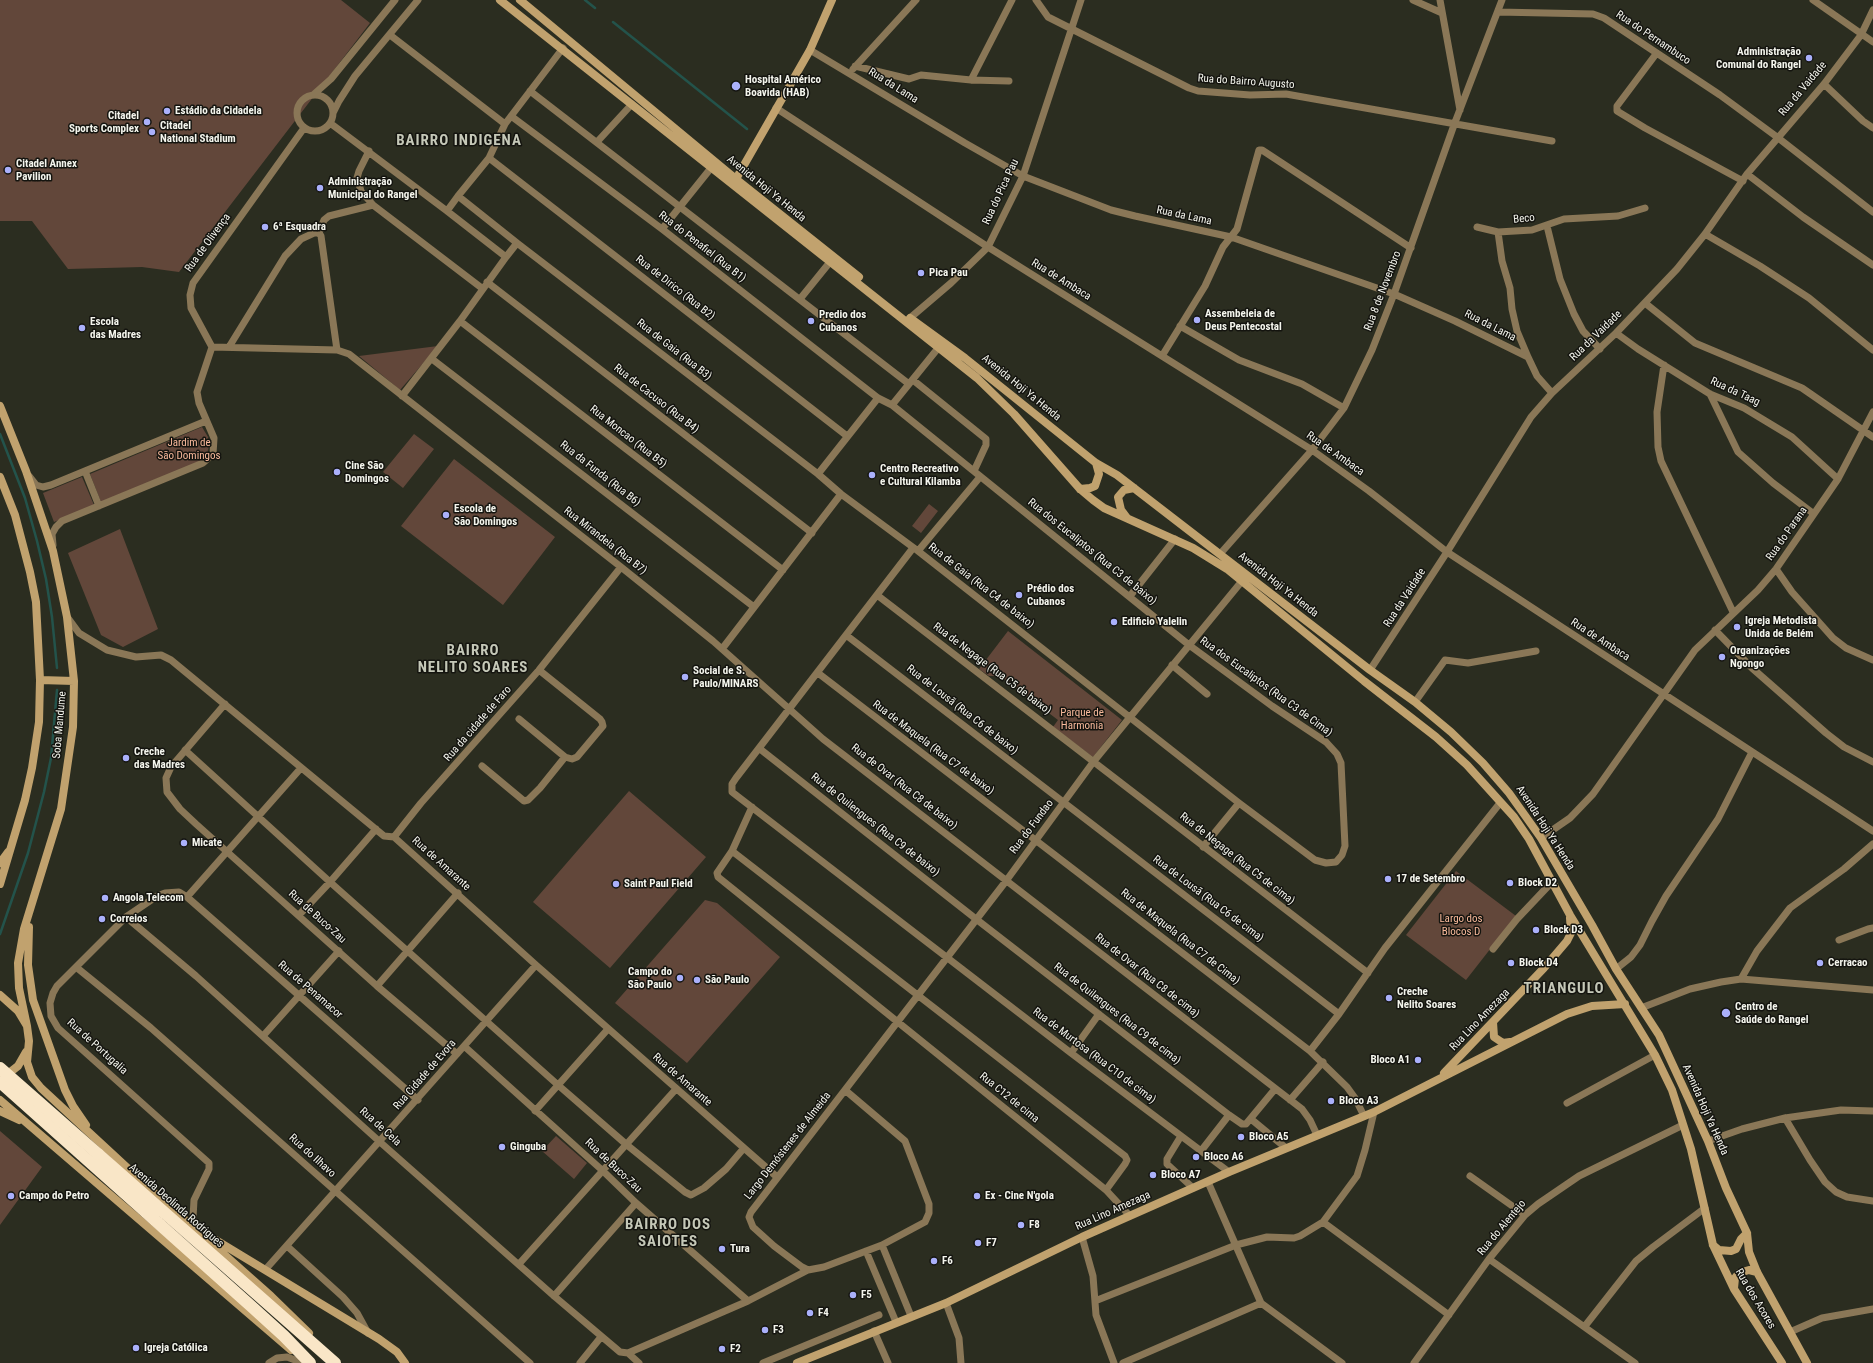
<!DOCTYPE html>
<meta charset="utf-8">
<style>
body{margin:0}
canvas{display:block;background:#2b2d20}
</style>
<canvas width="1873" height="1363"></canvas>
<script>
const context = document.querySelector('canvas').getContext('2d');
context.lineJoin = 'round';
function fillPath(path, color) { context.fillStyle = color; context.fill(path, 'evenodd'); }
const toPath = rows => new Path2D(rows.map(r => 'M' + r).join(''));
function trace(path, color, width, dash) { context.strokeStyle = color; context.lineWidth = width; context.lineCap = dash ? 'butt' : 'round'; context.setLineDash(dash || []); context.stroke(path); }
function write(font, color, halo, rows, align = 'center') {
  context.font = font + ' "Roboto Condensed",sans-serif'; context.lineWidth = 3; context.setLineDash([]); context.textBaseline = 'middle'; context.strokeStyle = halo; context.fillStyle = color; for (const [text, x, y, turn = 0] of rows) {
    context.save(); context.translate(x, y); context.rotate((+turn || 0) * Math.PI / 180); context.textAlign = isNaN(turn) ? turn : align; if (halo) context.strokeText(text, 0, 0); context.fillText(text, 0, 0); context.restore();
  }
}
fillPath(toPath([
 [0,0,341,0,370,23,179,272,142,267,68,269,32,221,0,221],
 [438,346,400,390,359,356],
 [202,427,208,437,209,446,207,454,201,461,101,502,90,474],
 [414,434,434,449,403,488,383,472],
 [454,459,555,537,503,605,401,526],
 [82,477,94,505,54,522,43,493],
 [929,504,938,511,921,533,912,526],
 [120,529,158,629,123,647,101,635,68,553],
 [1008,631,1122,720,1093,757,1053,727,1058,720,1000,676,989,676,979,669],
 [629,791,706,857,610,968,533,902],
 [1456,871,1516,916,1466,980,1406,935],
 [705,900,717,903,780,957,687,1063,615,1003],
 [0,1131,42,1167,0,1225],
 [556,1136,587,1163,574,1179,542,1151]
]), '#62473a');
trace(toPath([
 [585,0,595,8],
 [613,22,747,129],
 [0,434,25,498,37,541,46,579,52,617,57,668],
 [0,934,28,853,44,792,51,758,57,690]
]), '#23534b', 2.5);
trace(toPath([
 [1036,0,1048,17,1189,88,1198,91,1250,95,1286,94,1552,141],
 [1413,0,1442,13],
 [1440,0,1460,110],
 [1813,0,1873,42],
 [1498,12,1593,14,1604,18,1720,95,1777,137,1873,212],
 [390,35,505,124],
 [810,50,965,143,1023,176,1111,210,1135,216,1231,237,1394,294,1455,321,1528,357,1537,376,1552,393],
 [1656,54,1617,106,1617,111,1645,128,1743,181],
 [855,66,909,79,921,75,971,80,1009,81],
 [853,69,916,0],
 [971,80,1012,0],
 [1824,84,1863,121,1873,128],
 [530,91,909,384],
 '297 113a18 18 0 1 1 36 0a18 18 0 1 1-36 0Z',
 [313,95,331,79,395,0],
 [776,108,988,247,1312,450,1369,491,1447,552,1873,831],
 [333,113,339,101,355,76,418,0],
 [511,116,662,229,878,398,892,405,1189,645,1272,706,1326,742,1337,754,1341,763,1345,846,1342,855,1336,862,1326,863,1315,860,1239,803,918,551,841,494,818,474,517,243],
 [330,123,447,211],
 [597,142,632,104],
 [369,151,359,171,357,178,361,191,373,205],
 [489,158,847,436],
 [1747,174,1803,217,1873,265],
 [458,196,517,243,506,257,447,211,458,196,489,158,505,124,563,48],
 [1547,226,1560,279,1574,314,1583,331,1600,349],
 [1477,227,1498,232,1532,230,1564,219,1618,216,1645,208],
 [662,229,711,168],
 [1498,232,1502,261,1510,288,1512,309,1517,331,1528,357],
 [319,233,324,220,329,216,373,205,483,289],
 [319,233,321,236,337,350],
 [1705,234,1760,266,1809,298,1873,350],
 [487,282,812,533],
 [800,299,830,262],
 [1645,303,1695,343,1802,388,1873,437],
 [910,318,951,283,988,247,1023,176,1081,0],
 [460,321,783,570],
 [1180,326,1239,360,1302,384,1344,408],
 [1616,333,1638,349,1710,394,1744,408,1792,437,1838,479],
 [212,347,337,350,349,354,621,567,713,641,823,739,1302,1109,1310,1120,1317,1135],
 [229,347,285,256,301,239,314,233,319,233],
 [1162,356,1205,286,1223,247,1237,229,1259,150,1262,150,1411,248],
 [432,359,754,607],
 [1664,365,1657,412,1658,447,1661,461,1733,612],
 [913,380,986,439,986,445,974,471],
 [1710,394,1738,452,1773,483,1814,514],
 [402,396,460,321,506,257],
 [892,405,939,347],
 [85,471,99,506],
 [818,474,878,398],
 [29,476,36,485,43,487,51,485,206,421],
 [53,545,52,534,56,527,62,521,203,463,213,454,214,438,199,403,197,392,212,347,191,308,190,295,193,283,304,128],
 [913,548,736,778,732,784,732,792,1071,1053,1229,1172],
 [918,551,980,477],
 [1220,554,1312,450,1344,408,1372,350,1394,294,1454,125,1502,0],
 [1776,569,1792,592,1833,638,1846,648,1873,660],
 [877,595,1368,973],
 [1130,596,1175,539],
 [68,618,79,633,107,650,136,657,161,655,171,660,384,836,394,837],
 [1715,630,1752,668,1826,733,1844,747,1873,762],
 [846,635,1339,1014],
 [722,649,841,494],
 [1172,665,1207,694],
 [1370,670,1447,552,1531,417,1552,393,1616,333,1677,269,1705,234,1747,174,1824,84,1861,35,1873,10],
 [818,673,1310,1051,1347,1087,1355,1098,1364,1116],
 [1415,702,1445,660,1468,663,1536,651],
 [225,704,171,767,166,778,167,792,180,809,196,824,377,986,457,1054],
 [519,719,565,757,572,759,577,757,603,726,602,722,600,719,539,670],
 [760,749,976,919,1229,1115,1242,1124,1246,1124,1275,1089],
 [185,750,330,882,558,1085,627,1145,685,1192,691,1195,704,1188,726,1169,744,1148],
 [482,766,524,801,528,800,540,788,565,757],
 [752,807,732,851,717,873,718,877,1106,1190,1130,1216],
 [394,837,536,965,777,1177],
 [394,837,421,803,539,670,621,567],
 [1541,838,1570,818,1593,794,1695,650,1758,590,1776,569,1838,479,1873,412],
 [1203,847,1239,803],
 [732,851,1125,1156,1127,1160,1125,1164,1106,1190],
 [187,897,301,768],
 [299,915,330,882,376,829],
 [126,917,196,976,380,1142,554,1296,620,1352,628,1353,748,1301,808,1270],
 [1839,940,1868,929,1873,928],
 [1493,949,1517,919,1552,882],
 [76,967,151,1028,530,1363],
 [1616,969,1631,957,1640,945,1652,921,1666,896,1718,819,1752,752],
 [1741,979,1757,951,1790,908,1844,869,1873,844],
 [377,986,458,893],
 [1641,1008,1690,989,1721,982,1741,979,1873,990],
 [263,1036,339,951],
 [464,1046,603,1171,636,1203,748,1301],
 [1310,1051,1339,1014,1385,948,1500,803],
 [1071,1053,1099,1014],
 [845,1090,905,1141,929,1204,929,1213,925,1222,882,1245,824,1267,808,1270,802,1267,774,1246,753,1227,749,1217,751,1212,1006,881,1094,761,1242,581],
 [1290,1100,1323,1062],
 [1567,1103,1655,1055],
 [535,1111,608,1029],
 [1785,1118,1810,1160,1825,1182,1836,1192,1847,1197,1873,1201],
 [1251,1119,1286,1148],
 [1181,1136,1167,1159,1167,1164,1193,1188],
 [1708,1141,1742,1129,1785,1118,1841,1110,1873,1111],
 [1201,1151,1229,1115],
 [1470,1176,1525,1215],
 [1208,1182,1261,1303,1342,1363],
 [1323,1222,1449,1315],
 [196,1228,193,1218,194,1200,209,1169,209,1163,58,1028,51,1016,50,1003,53,993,57,986,126,917,157,896,165,893,179,892,187,897,418,1100],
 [1082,1237,1093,1276,1096,1315,1114,1363],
 [882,1245,911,1316],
 [287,1246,343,1297,357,1313,368,1333],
 [866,1251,896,1322],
 [1489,1259,1635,1363],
 [519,1264,676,1089],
 [265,1270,536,965],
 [554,1296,636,1203],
 [1095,1301,1236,1245,1267,1237,1294,1238,1300,1236,1323,1222,1357,1176,1365,1150,1374,1112],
 [946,1303,959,1338,961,1363],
 [1585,1326,1636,1261,1653,1247,1705,1208],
 [874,1331,888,1363],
 [1790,1332,1822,1318,1873,1309],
 [628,1353,639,1363],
 [269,1363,277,1358,287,1357,303,1363],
 [580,1363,601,1337],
 [763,1363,879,1315],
 [1123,1363,1261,1303],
 [1414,1363,1489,1259,1525,1215,1538,1204,1579,1176,1683,1125]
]), '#8a7757', 7);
trace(toPath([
 [500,0,977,378,1014,414,1080,489,1093,500,1104,508,1193,548,1227,569,1364,681,1436,737,1467,765,1514,817,1529,839,1570,915,1655,1055,1672,1090,1691,1149,1713,1245,1734,1289,1782,1363],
 [520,0,736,179,859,277],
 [736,179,810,50,832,0],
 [910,318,965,358,1096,463,1117,475,1370,670,1415,702,1451,732,1483,763,1509,793,1541,838,1592,925,1616,969,1659,1035,1708,1141,1726,1188,1747,1233,1749,1252,1757,1272,1807,1363],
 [0,406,26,471,53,551,67,617,74,681,73,727,61,809,24,929,18,963,19,988,27,1026],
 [0,477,15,515,30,572,36,602,40,680,39,722,32,768,25,800,0,884],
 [1080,489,1090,488,1095,486,1099,474,1096,463],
 [1127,518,1121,510,1118,497,1124,490,1134,488],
 [40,680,74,681],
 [0,863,8,852],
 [29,927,28,965,33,1000,65,1090,73,1106,86,1125],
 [0,995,18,1011,27,1026,29,1041,27,1062,32,1077,41,1088,148,1187,271,1296,309,1333],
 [1493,1022,1494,1037,1503,1043,1510,1042],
 [1444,1073,1544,968,1567,941,1571,933,1570,918],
 [4,1077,18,1066,26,1052],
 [0,1100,291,1350],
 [0,1111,19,1120],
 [214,1239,379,1339,397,1352,405,1363],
 [1713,1245,1719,1250,1731,1251,1736,1249,1741,1239,1747,1233],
 [1734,1288,1735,1278,1739,1273,1749,1270,1757,1272],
 [797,1363,946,1303,1082,1237,1229,1172,1374,1112,1567,1014,1592,1006,1625,1004]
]), '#c1a26e', 8);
trace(toPath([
 [0,1082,251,1306,284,1336,310,1363],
 [98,1154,335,1363]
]), '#f9e6c7', 12);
trace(toPath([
 [0,1068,98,1154]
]), '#f9e6c7', 12);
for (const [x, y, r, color] of [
 [1809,58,4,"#aab0fb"],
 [736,86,5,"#aab0fb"],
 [167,111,4,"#aab0fb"],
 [147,122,4,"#aab0fb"],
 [152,132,4,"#aab0fb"],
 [8,170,4,"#aab0fb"],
 [320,188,4,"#aab0fb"],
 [265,227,4,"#aab0fb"],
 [921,273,4,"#aab0fb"],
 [1197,320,4,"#aab0fb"],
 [811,321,4,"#aab0fb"],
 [82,328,4,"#aab0fb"],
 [337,472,4,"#aab0fb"],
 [872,475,4,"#aab0fb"],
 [446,515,4,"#aab0fb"],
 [1019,595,4,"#aab0fb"],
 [1114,622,4,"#aab0fb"],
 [1737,627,4,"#aab0fb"],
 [1722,657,4,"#aab0fb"],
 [685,677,4,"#aab0fb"],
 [126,758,4,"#aab0fb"],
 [184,843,4,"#aab0fb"],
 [1388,879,4,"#aab0fb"],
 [1510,883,4,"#aab0fb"],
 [616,884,4,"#aab0fb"],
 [105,898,4,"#aab0fb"],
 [102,919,4,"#aab0fb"],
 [1536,930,4,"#aab0fb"],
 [1511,963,4,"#aab0fb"],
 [1820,963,4,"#aab0fb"],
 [680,978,4,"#aab0fb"],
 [697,980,4,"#aab0fb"],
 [1389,998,4,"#aab0fb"],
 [1726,1013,5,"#aab0fb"],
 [1418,1060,4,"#aab0fb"],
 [1331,1101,4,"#aab0fb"],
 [1241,1137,4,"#aab0fb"],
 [502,1147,4,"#aab0fb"],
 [1196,1157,4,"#aab0fb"],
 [1153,1175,4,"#aab0fb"],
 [11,1196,4,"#aab0fb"],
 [977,1196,4,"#aab0fb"],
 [1021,1225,4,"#aab0fb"],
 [978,1243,4,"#aab0fb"],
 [722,1249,4,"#aab0fb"],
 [934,1261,4,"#aab0fb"],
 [853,1295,4,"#aab0fb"],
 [810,1313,4,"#aab0fb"],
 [765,1330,4,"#aab0fb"],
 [136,1348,4,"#aab0fb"],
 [722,1349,4,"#aab0fb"]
]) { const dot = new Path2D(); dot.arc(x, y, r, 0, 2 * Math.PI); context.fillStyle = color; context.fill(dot); trace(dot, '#14140f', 1.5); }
write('11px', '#f4f5ed', '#14140f', [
 ["Rua do Pernambuco",1653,38,34],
 ["Rua do Bairro Augusto",1246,82,4],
 ["Rua da Lama",893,86,32],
 ["Rua da Vaidade",1803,89,-50],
 ["Avenida Hoji Ya Henda",766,189,39],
 ["Rua do Pica Pau",1001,192,-65],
 ["Rua da Lama",1184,216,12],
 ["Beco",1524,219,-5],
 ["Rua de Olivença",208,243,-54],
 ["Rua do Penafiel (Rua B1)",702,247,38],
 ["Rua de Ambaca",1061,280,32],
 ["Rua de Dirico (Rua B2)",675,288,38],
 ["Rua 8 de Novembro",1383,291,-69],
 ["Rua da Lama",1490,326,27],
 ["Rua da Vaidade",1596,336,-44],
 ["Rua de Gaia (Rua B3)",674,350,38],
 ["Avenida Hoji Ya Henda",1021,388,39],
 ["Rua da Taag",1735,392,25],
 ["Rua de Cacuso (Rua B4)",656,399,38],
 ["Rua Moncao (Rua B5)",628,437,38],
 ["Rua de Ambaca",1335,454,35],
 ["Rua da Funda (Rua B6)",600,474,38],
 ["Rua do Parana",1787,534,-55],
 ["Rua Mirandela (Rua B7)",605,541,38],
 ["Rua dos Eucaliptos (Rua C3 de baixo)",1092,552,39],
 ["Avenida Hoji Ya Henda",1278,585,38],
 ["Rua de Gaia (Rua C4 de baixo)",981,586,38],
 ["Rua da Vaidade",1405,598,-57],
 ["Rua de Ambaca",1600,640,33],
 ["Rua de Negage (Rua C5 de baixo)",992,669,37],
 ["Rua dos Eucaliptos (Rua C3 de Cima)",1266,687,36],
 ["Rua de Lousã (Rua C6 de baixo)",962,710,38],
 ["Rua da cidade de Faro",478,724,-49],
 ["Soba Mandume",60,725,-85],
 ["Rua de Maquela (Rua C7 de baixo)",933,748,37],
 ["Rua de Ovar (Rua C8 de baixo)",904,787,38],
 ["Rua de Quilengues (Rua C9 de baixo)",875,825,38],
 ["Rua do Fundao",1032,827,-53],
 ["Avenida Hoji Ya Henda",1545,828,57],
 ["Rua de Negage (Rua C5 de cima)",1237,859,38],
 ["Rua de Amarante",441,864,42],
 ["Rua de Lousã (Rua C6 de cima)",1208,899,37],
 ["Rua de Buco-Zau",317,917,42],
 ["Rua de Maquela (Rua C7 de Cima)",1180,937,38],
 ["Rua de Ovar (Rua C8 de cima)",1147,976,38],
 ["Rua de Penamacor",310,990,41],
 ["Rua de Quilengues (Rua C9 de cima)",1117,1014,38],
 ["Rua Lino Amezaga",1480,1020,-46],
 ["Rua de Portugalia",97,1047,42],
 ["Rua de Murtosa (Rua C10 de cima)",1094,1056,37],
 ["Rua Cidade de Evora",425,1075,-49],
 ["Rua de Amarante",682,1080,41],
 ["Rua C12 de cima",1009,1098,39],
 ["Avenida Hoji Ya Henda",1705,1110,66],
 ["Rua de Cela",380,1127,42],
 ["Largo Demóstenes de Almeida",788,1146,-52],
 ["Rua do Ilhavo",312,1156,42],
 ["Rua de Buco-Zau",613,1166,43],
 ["Avenida Deolinda Rodrigues",176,1206,41],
 ["Rua Lino Amezaga",1113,1211,-24],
 ["Rua do Alentejo",1502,1228,-50],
 ["Rua dos Acores",1755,1299,59]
]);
write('bold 11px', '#f4f5ed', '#14140f', [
 ["Administração",1801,52,"right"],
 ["Comunal do Rangel",1801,65,"right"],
 ["Hospital Américo",745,80],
 ["Boavida (HAB)",745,93],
 ["Estádio da Cidadela",175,111],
 ["Citadel",139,116,"right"],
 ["Sports Complex",139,129,"right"],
 ["Citadel",160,126],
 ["National Stadium",160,139],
 ["Citadel Annex",16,164],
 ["Pavilion",16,177],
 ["Administração",328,182],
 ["Municipal do Rangel",328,195],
 ["6ª Esquadra",273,227],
 ["Pica Pau",929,273],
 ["Assembeleia de",1205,314],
 ["Deus Pentecostal",1205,327],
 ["Predio dos",819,315],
 ["Cubanos",819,328],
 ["Escola",90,322],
 ["das Madres",90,335],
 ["Cine São",345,466],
 ["Domingos",345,479],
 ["Centro Recreativo",880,469],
 ["e Cultural Kilamba",880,482],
 ["Escola de",454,509],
 ["São Domingos",454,522],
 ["Prédio dos",1027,589],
 ["Cubanos",1027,602],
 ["Igreja Metodista",1745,621],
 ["Unida de Belém",1745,634],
 ["Edificio Yalelin",1122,622],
 ["Organizações",1730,651],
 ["Ngongo",1730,664],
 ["Social de S.",693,671],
 ["Paulo/MINARS",693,684],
 ["Creche",134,752],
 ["das Madres",134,765],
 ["Micate",192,843],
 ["17 de Setembro",1396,879],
 ["Block D2",1518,883],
 ["Saint Paul Field",624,884],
 ["Angola Telecom",113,898],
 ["Correios",110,919],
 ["Block D3",1544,930],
 ["Block D4",1519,963],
 ["Cerracao",1828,963],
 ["Campo do",672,972,"right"],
 ["São Paulo",672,985,"right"],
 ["São Paulo",705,980],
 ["Creche",1397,992],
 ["Nelito Soares",1397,1005],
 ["Centro de",1735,1007],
 ["Saúde do Rangel",1735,1020],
 ["Bloco A1",1410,1060,"right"],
 ["Bloco A3",1339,1101],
 ["Bloco A5",1249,1137],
 ["Ginguba",510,1147],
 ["Bloco A6",1204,1157],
 ["Bloco A7",1161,1175],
 ["Campo do Petro",19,1196],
 ["Ex - Cine N'gola",985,1196],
 ["F8",1029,1225],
 ["F7",986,1243],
 ["Tura",730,1249],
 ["F6",942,1261],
 ["F5",861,1295],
 ["F4",818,1313],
 ["F3",773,1330],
 ["Igreja Católica",144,1348],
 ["F2",730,1349]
], 'left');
write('11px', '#f8b99b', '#14140f', [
 ["Jardim de",189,443],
 ["São Domingos",189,456],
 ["Parque de",1082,713],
 ["Harmonia",1082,726],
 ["Largo dos",1461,919],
 ["Blocos D",1461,932]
]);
context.letterSpacing = '1px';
write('bold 15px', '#c5c8b8', '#14140f', [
 ["BAIRRO INDIGENA",459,141],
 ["BAIRRO",473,651],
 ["NELITO SOARES",473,668],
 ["TRIANGULO",1564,989],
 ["BAIRRO DOS",668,1225],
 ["SAIOTES",668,1242]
]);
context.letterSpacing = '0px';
</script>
